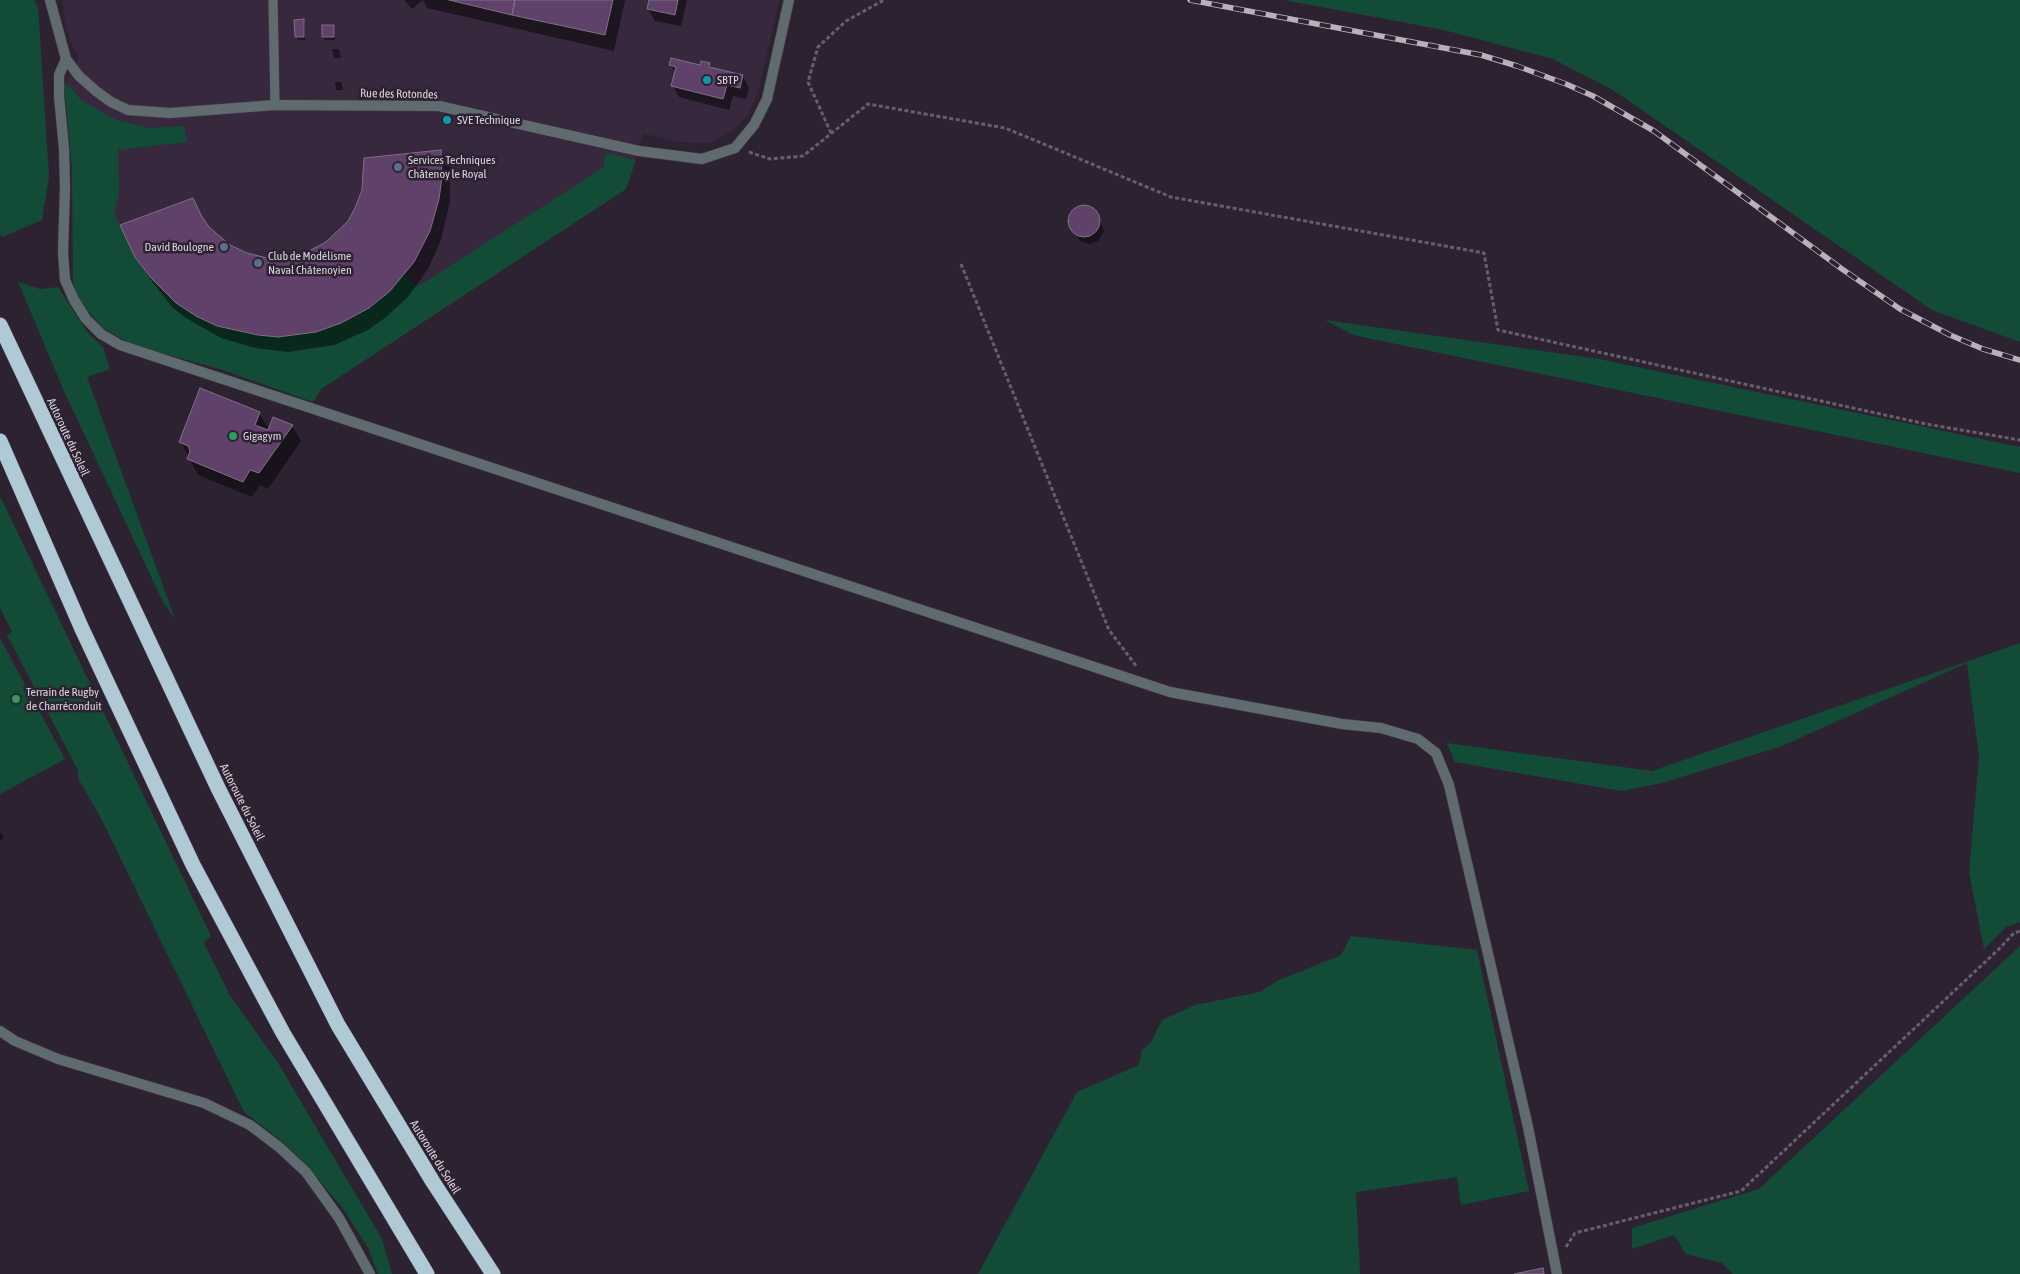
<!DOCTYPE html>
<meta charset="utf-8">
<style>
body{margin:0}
canvas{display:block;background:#2d2231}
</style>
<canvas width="2020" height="1274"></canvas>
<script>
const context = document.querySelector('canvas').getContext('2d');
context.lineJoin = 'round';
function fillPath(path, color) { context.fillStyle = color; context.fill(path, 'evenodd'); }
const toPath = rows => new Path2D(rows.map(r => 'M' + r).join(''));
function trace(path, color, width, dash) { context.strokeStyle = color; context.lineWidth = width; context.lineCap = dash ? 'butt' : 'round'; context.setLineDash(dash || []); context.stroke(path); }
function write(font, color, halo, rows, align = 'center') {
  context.font = font + ' "Asap Condensed",sans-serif'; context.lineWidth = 5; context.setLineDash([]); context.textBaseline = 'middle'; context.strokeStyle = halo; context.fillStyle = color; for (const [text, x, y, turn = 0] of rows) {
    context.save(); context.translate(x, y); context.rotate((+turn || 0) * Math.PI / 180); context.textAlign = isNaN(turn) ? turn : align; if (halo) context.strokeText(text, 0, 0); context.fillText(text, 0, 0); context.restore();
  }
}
fillPath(toPath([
 [62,0,779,0,758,92,749,113,734,130,709,143,677,142,643,133,626,189,321,389,313,402,220,369,183,359,117,337,103,328,82,304,76,293,73,281,72,168,64,84,79,59,69,38]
]), '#37283d');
fillPath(toPath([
 [0,0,34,0,38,7,49,176,42,220,2,237,0,234],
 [1284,0,2020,0,2020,342,1932,310,1613,90,1553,59,1444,30],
 [64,84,71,88,82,101,117,120,149,128,184,126,187,142,118,150,119,194,114,213,139,263,163,292,187,310,211,323,245,333,268,336,297,335,316,332,352,318,376,303,405,274,417,287,603,168,605,153,636,160,626,189,321,389,313,402,220,369,133,345,103,328,82,304,76,293,73,281,72,168],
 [18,282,40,289,58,287,87,332,103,347,110,369,87,377,175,619,163,602,64,391],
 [1325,320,1599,359,2020,447,2020,473,1353,335],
 [0,496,211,936,204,943,229,994,278,1063,382,1239,392,1274,378,1274,368,1248,344,1210,306,1164,279,1139,244,1112,102,820,78,778,78,770,7,635,12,632,0,608],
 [0,638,65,759,0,794],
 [2020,643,2020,922,2006,927,1984,949,1969,872,1979,757,1967,663,1782,746,1662,783,1621,791,1455,762,1447,743,1652,771],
 [1351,936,1477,950,1529,1191,1461,1205,1457,1177,1356,1192,1360,1274,978,1274,1077,1092,1139,1065,1142,1050,1151,1042,1162,1020,1195,1005,1260,992,1279,980,1341,955],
 [2020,946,2020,1274,1733,1274,1722,1263,1686,1254,1674,1235,1632,1249,1632,1228,1759,1189]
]), '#124c36');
fillPath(toPath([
 [404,0,625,0,614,51,427,8,423,0,412,9],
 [650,0,687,0,681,26,655,21,648,9],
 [303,21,305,24,305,40,298,40,296,36],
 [334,26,335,30,335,40,325,40,323,36],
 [332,49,339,49,341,58,334,58],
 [709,64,712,69,743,76,749,88,746,99,733,96,729,110,679,97,673,86,676,74,671,65,700,66],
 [335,82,341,82,343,90,336,90],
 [441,151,450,167,450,201,441,240,428,269,408,297,385,318,368,330,334,345,288,352,255,348,221,338,186,318,173,308,150,279,140,263,208,228,229,246,247,254,266,259,299,257,327,243],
 [1086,206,1096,211,1104,231,1098,241,1089,244,1080,241,1070,224,1069,219,1073,211,1077,207],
 [259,413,269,430,292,426,301,441,268,489,260,485,252,497,198,475,181,442],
 [0,831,4,838,0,840]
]), '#0007');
const building = toPath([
 [449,0,515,0,512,15,449,0],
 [515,0,613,0,605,35,512,15,515,0],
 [649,0,678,0,675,15,647,9,649,0],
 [304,19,304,37,295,37,294,20,304,19],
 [322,25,334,25,334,37,322,37,322,25],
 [671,58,700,65,701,61,710,63,709,67,743,75,740,88,727,85,723,99,671,86,676,67,669,65,671,58],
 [441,150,442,177,439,199,430,231,414,262,390,291,369,308,341,323,316,332,278,337,258,335,217,326,196,316,176,303,151,278,135,257,120,225,193,198,201,215,209,227,230,245,247,253,267,258,278,258,299,256,326,242,348,221,355,208,362,190,364,158,441,150],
 '1068 221a16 16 0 1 1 32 0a16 16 0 1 1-32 0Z',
 [200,388,260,412,255,425,268,430,273,417,293,425,259,473,250,470,243,482,187,459,190,451,188,446,179,442,200,388],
 [1543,1268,1544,1274,1514,1274,1543,1268]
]);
fillPath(building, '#5f416a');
trace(building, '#7e7183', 1);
const service = toPath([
 [273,0,275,105]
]);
const minor = toPath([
 [50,0,66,59,79,76,96,91,111,102,128,110,170,113,275,105,439,106,639,151,702,159,735,148,754,125,767,99,789,0],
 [66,59,59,75,59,96,64,149,65,187,63,252,65,280,74,300,86,319,101,334,120,345,1170,692,1342,724,1381,728,1418,739,1436,753,1449,785,1528,1127,1557,1274],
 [0,1031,15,1041,58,1059,204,1103,250,1125,279,1147,306,1172,339,1218,370,1274]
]);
const motorway = toPath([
 [0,325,218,788,338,1025,433,1182,493,1274],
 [0,441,82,629,193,865,283,1033,427,1274]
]);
trace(service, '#493e4d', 10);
trace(minor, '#493e4d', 11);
trace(motorway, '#493e4d', 16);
trace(toPath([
 [831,133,808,82,818,47,846,21,884,0],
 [749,152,770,159,803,156,868,104,1005,128,1171,197,1484,253,1498,330,1926,424,2020,440],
 [961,264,1109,630,1137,667],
 [1566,1247,1575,1233,1741,1191,1999,949,2014,933,2020,931]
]), '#685e6b', 3, [4, 2.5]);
trace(service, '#606b6f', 9);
trace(minor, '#606b6f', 10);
trace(motorway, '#afcad4', 15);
const rail = toPath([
 [1190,0,1481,55,1517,66,1566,84,1593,96,1654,131,1842,269,1900,309,1950,335,1983,349,2020,360]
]);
trace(rail, '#b9b0bb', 5.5);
trace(rail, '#2d2231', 4, [11]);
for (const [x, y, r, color] of [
 [707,80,5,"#0f9aa8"],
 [447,120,5,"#0f9aa8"],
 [398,167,5,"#5c6f8a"],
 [224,247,5,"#5c6f8a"],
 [258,263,5,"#5c6f8a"],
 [233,436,5,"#2e9e5b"],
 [16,699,5,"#2e9e5b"]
]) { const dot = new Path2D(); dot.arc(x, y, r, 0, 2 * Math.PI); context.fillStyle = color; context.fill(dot); trace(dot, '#2d2231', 2); }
write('12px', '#dbd3dd', '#2d2231', [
 ["SBTP",717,80],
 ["SVE Technique",457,120],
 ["Services Techniques",408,160],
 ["Châtenoy le Royal",408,174],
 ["David Boulogne",214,247,"right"],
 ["Club de Modélisme",268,256],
 ["Naval Châtenoyien",268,270],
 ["Gigagym",243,436],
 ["Terrain de Rugby",26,692],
 ["de Charréconduit",26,706]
], 'left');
write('12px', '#dbd3dd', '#2d2231', [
 ["Rue des Rotondes",399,94,1],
 ["Autoroute du Soleil",68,437,65],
 ["Autoroute du Soleil",242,802,63],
 ["Autoroute du Soleil",435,1157,58]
]);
</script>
